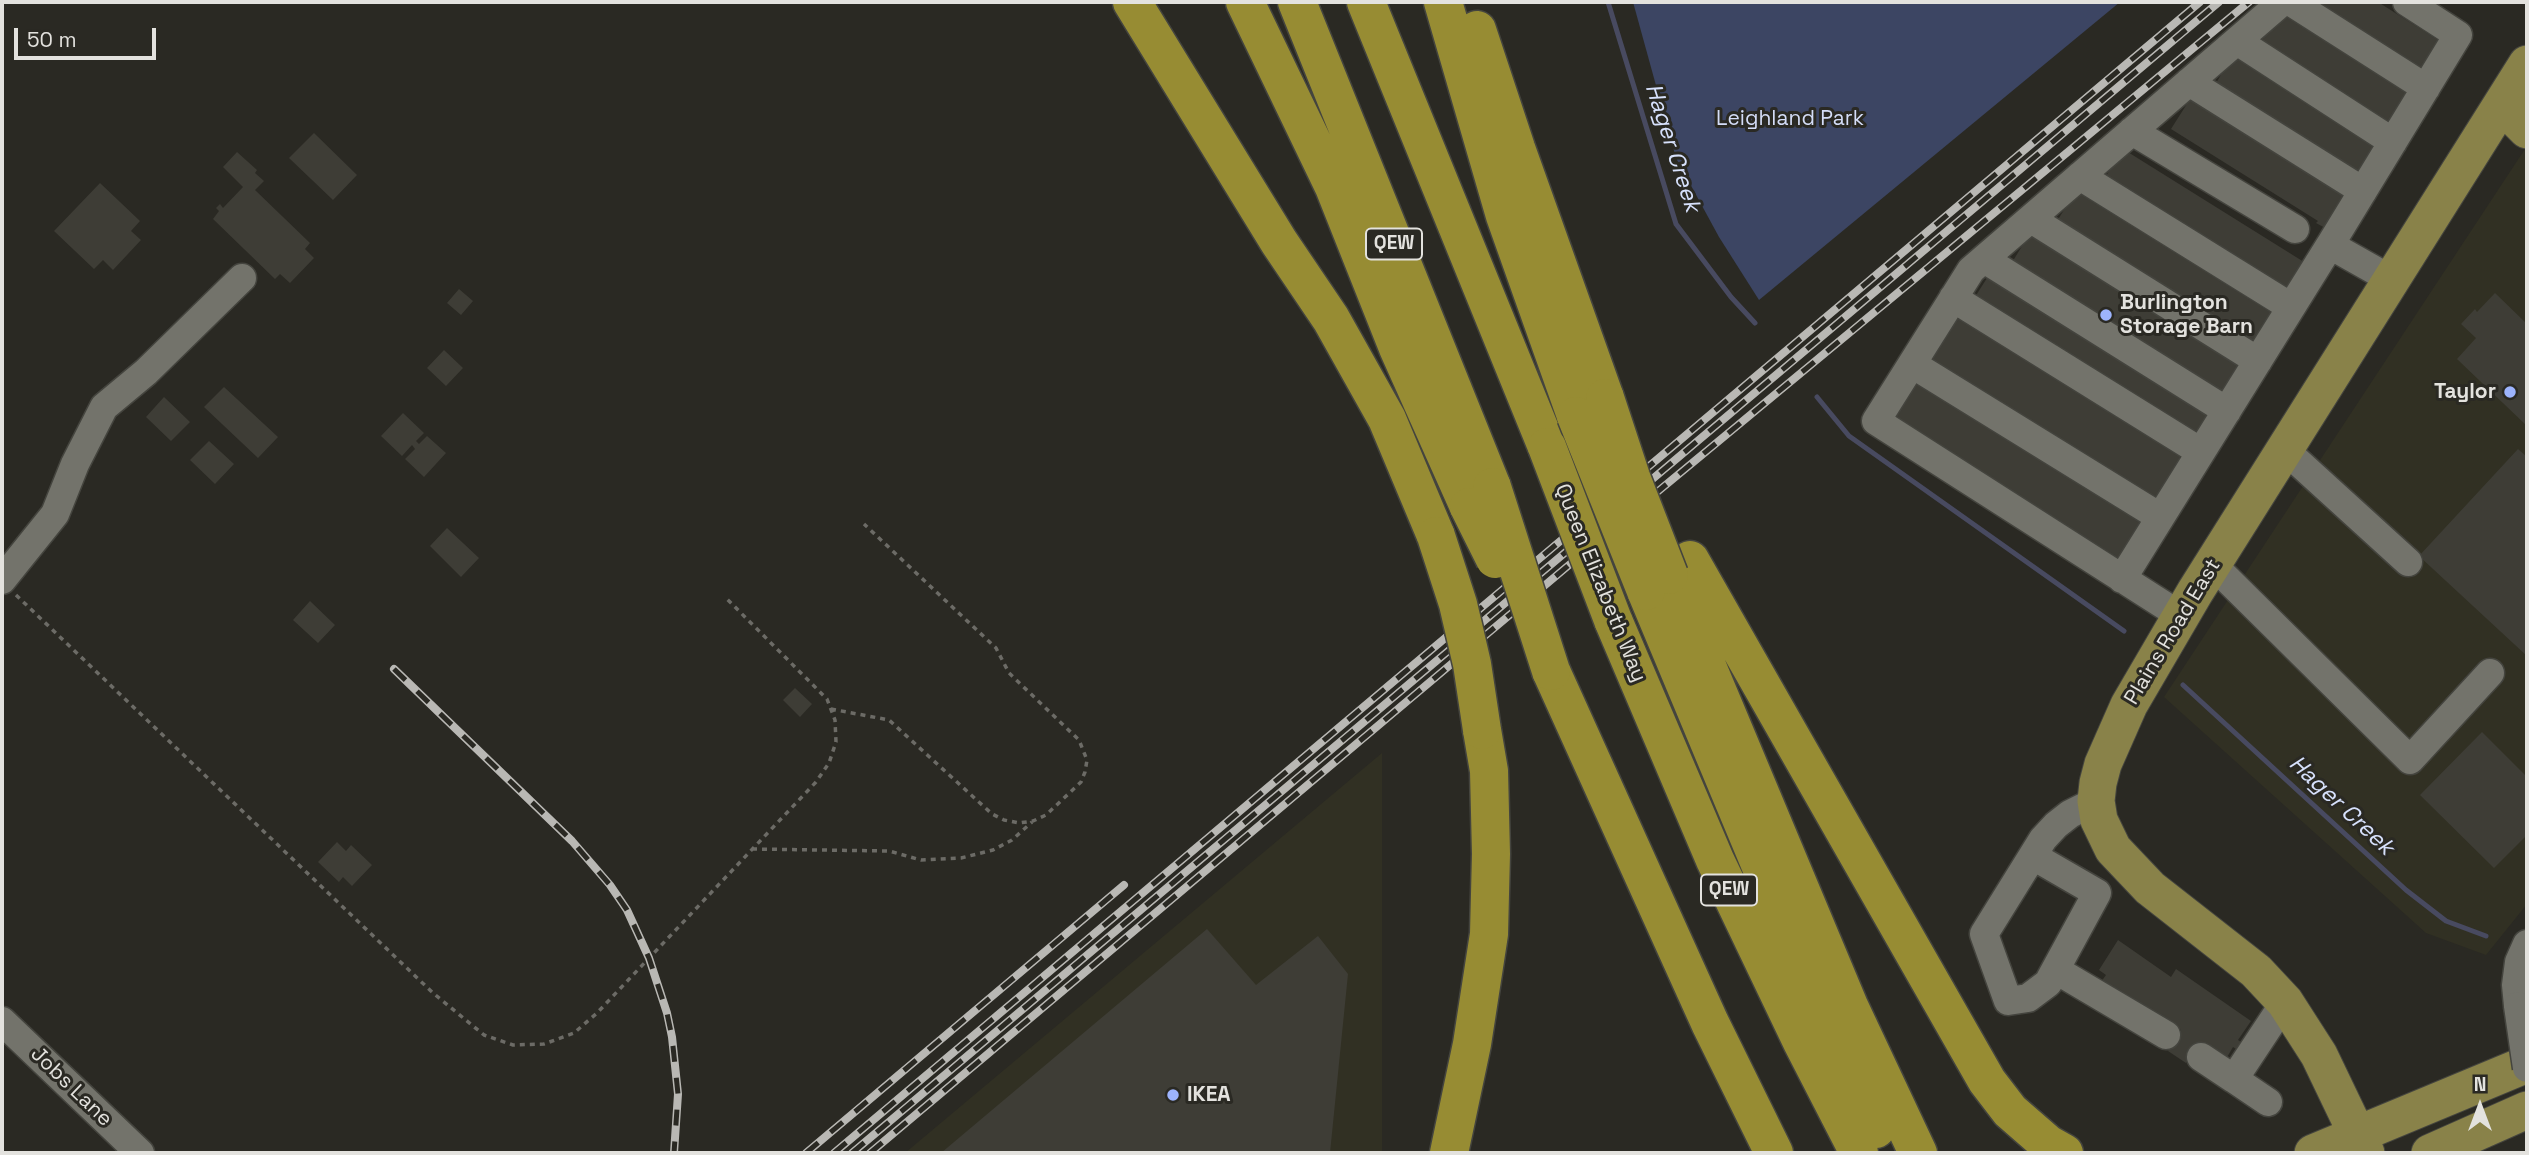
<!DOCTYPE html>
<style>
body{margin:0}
#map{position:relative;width:2529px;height:1155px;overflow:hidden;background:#2a2923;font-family:"Space Grotesk",sans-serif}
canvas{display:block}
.frame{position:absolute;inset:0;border:4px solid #e3e2de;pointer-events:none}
.north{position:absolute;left:2445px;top:1071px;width:70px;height:70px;-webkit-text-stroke:5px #2a2923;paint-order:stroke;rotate:0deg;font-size:19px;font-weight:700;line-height:28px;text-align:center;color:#e3e2de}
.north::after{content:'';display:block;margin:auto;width:24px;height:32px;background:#e3e2de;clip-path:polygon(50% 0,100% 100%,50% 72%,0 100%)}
.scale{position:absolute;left:14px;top:28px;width:142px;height:32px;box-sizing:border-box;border:4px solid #e3e2de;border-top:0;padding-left:9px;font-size:21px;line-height:24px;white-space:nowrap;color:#e3e2de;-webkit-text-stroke:5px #2a2923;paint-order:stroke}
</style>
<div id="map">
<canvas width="2529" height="1155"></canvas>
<div class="frame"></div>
<div class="north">N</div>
<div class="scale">50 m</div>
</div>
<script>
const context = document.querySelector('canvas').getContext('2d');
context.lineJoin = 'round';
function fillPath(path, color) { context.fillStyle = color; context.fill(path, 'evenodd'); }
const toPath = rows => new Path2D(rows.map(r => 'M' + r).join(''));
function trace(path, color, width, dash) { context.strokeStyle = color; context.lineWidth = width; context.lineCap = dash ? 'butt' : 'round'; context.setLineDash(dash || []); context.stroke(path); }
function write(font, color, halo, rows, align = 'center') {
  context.font = font + ' "Space Grotesk",sans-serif'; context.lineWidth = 6; context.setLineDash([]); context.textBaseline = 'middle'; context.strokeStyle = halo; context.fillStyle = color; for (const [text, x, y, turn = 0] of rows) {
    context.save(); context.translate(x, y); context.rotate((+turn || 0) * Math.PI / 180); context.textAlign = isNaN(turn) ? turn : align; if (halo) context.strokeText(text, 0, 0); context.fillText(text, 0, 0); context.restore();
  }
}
fillPath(toPath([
 [2527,146,2527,904,2486,955,2426,933,2164,697],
 [1382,753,1382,1153,905,1153]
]), '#313023');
fillPath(toPath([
 [1633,2,2120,2,1759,300,1719,237,1676,158]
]), '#3c4563');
trace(toPath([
 [1608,2,1676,224,1731,297,1755,323],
 [1817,397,1849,436,2124,631],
 [2183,685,2406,890,2446,921,2486,936]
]), '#484a60', 5);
fillPath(toPath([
 [2311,2,2378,2,2441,42,2423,71],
 [2279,12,2409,93,2391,123,2261,42],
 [2233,54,2377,144,2358,174,2215,85],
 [2190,99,2345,196,2327,229,2316,223,2318,221,2171,129],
 [314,133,357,175,333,200,289,158],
 [2123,149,2304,262,2285,291,2104,179],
 [237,152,257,170,255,173,264,181,255,190,310,243,305,249,314,258,290,283,280,274,275,279,213,219,219,211,216,208,220,204,223,208,243,187,223,167],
 [100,183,140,221,131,231,141,240,113,270,103,260,94,269,54,231],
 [2076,191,2272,313,2253,343,2057,221],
 [2030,233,2240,364,2221,395,2011,264],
 [1987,278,2208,415,2196,435,1975,297],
 [459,289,473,301,461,315,447,303],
 [2495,293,2527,324,2527,426,2457,359,2476,338,2461,324,2475,309,2477,312],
 [1955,314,2183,455,2155,500,1927,358],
 [444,350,463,368,446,386,427,368],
 [1914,379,2142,521,2118,558,1891,417],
 [224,387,278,437,258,458,204,407],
 [164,397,190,422,171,441,146,417],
 [403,413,424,433,416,441,419,444,427,436,446,453,424,477,405,459,415,449,412,445,402,456,381,436],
 [209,441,234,464,215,484,190,460],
 [2518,449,2527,457,2527,656,2419,556],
 [447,528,479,558,461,577,430,546],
 [310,601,335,625,318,643,293,620],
 [795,688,812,704,800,717,783,700],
 [2482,732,2527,777,2527,835,2494,868,2420,795],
 [337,842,346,851,351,845,372,865,352,886,343,877,339,882,318,862],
 [1207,929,1256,985,1318,936,1348,974,1330,1153,941,1153],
 [2118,940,2171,977,2176,969,2251,1021,2238,1040,2241,1042,2236,1049,2233,1047,2226,1059,2200,1042,2186,1063,2168,1051,2181,1030,2147,1007,2144,1012,2098,986,2106,975,2099,970]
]), '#3e3d36');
const minor = toPath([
 [2291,2,2426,88],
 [2237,41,2393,142],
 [2189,82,2363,191],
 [2132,131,2295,229],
 [2080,176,2291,307],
 [2031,219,2258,361],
 [1984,259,2227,411],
 [2392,280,2330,245,2458,35,2407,2],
 [1953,298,2201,452],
 [1912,364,2160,517],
 [2285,450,2408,562],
 [2213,565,2410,760,2490,673],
 [2122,579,2330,245],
 [2,580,55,514,75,464,104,407,146,372,242,278],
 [2181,616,1876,421,1971,270,2282,2],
 [2033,856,2097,893,2048,983,2028,998,2008,1001,1984,934,2043,839,2056,825,2070,814,2096,801],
 [2056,970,2166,1035],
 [2518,1006,2516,985,2519,962,2527,944],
 [2,1021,140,1153],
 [2201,1057,2234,1079,2285,1002],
 [2234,1079,2268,1102]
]);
const major = toPath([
 [2502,105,2527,130],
 [2313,1153,2527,1064],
 [2366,1153,2319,1055,2285,1002,2256,971,2150,888,2113,849,2099,820,2096,801,2098,783,2103,764,2129,705,2195,592,2527,64],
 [2430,1153,2527,1110]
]);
const highway = toPath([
 [1132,2,1279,242,1331,319,1387,419,1436,536],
 [1245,2,1334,187,1398,348,1469,507],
 [1297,2,1492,487],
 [1366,2,1547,447],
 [1443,2,1505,216,1576,416],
 [1477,30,1516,148,1605,398],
 [1690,560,1987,1081,2010,1111,2048,1144,2064,1153],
 [1669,575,1849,1006,1918,1153],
 [1646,591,1825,1020,1876,1129],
 [1613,620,1715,860,1802,1042,1859,1153],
 [1551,671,1710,1023,1774,1153],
 [1449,1153,1472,1044,1489,934,1491,854,1489,771,1482,730]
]);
trace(minor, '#44443e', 31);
trace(major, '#44443e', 39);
trace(highway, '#44443e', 41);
trace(toPath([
 [16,595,433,993,484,1035,513,1045,544,1044,574,1033,597,1013,816,782,829,763,836,742,835,720,827,699,726,598],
 [831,709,889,720,992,814,1004,820,1019,823,1033,821,1046,815,1081,782,1085,772,1087,760,1079,740,1009,673,996,648,864,524],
 [752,849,889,851,921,860,961,858,993,850,1012,840,1032,822]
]), '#6c6b66', 3.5, [5, 5]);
trace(minor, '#73736b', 28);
trace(major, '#898249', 37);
trace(highway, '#978c33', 38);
const rail = toPath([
 [394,669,572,841,610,885,627,910,649,958,667,1013,672,1037,678,1094,674,1153],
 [806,1153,1124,885],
 [834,1153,2200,2],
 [852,1153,2219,2],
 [870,1153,1569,565,2249,2]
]);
trace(rail, '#b9b8b4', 8);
trace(rail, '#2a2923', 5, [16]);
const minorBridge = toPath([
 [2518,1006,2527,1068]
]);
const highwayBridge = toPath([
 [1605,398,1631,477,1669,575],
 [1576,416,1646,591],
 [1547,447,1613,620],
 [1492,487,1551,671],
 [1469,507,1495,559],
 [1436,536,1458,604,1472,664,1482,730]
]);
trace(minorBridge, '#44443e', 31, []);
trace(highwayBridge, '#44443e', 41, []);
trace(minorBridge, '#73736b', 28);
trace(highwayBridge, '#978c33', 38);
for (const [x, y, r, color] of [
 [2106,315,7,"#9db4fd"],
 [2510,392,7,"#9db4fd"],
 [1173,1095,7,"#9db4fd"]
]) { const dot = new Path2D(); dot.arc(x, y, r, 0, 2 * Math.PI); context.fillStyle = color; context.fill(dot); trace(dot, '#2a2923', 2.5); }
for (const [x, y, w] of [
 [1394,244,56],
 [1729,890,56]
]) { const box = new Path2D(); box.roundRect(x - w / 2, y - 15.5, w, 31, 5); context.fillStyle = '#2a2923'; context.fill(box); trace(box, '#e3e2de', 2); }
write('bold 19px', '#e3e2de', null, [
 ["QEW",1394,244],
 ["QEW",1729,890]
]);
write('21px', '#d4ddf8', '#2a2923', [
 ["Leighland Park",1790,119]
]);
write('bold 21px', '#e3e2de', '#2a2923', [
 ["Burlington",2120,303],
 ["Storage Barn",2120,327],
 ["Taylor",2496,392,"right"],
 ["IKEA",1187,1095]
], 'left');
write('21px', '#e3e2de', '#2a2923', [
 ["Queen Elizabeth Way",1600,583,68],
 ["Plains Road East",2173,632,-59],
 ["Jobs Lane",71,1087,44]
]);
write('italic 23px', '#d7e1fc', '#2a2923', [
 ["Hager Creek",1672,148,72],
 ["Hager Creek",2341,806,43]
]);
</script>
